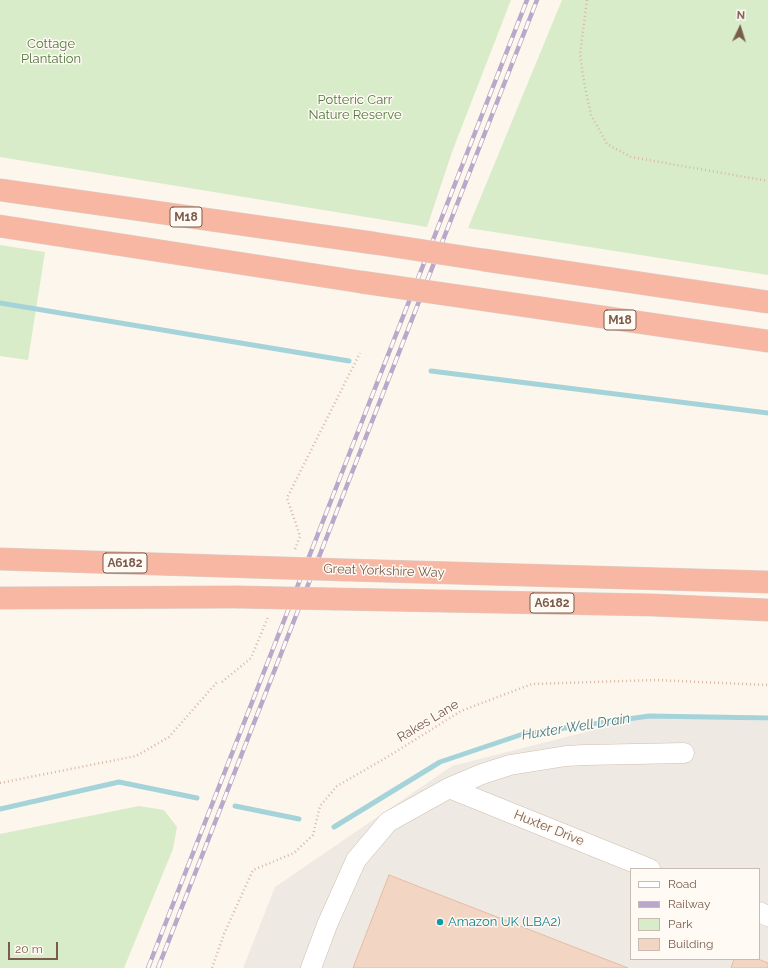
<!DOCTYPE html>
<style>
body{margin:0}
#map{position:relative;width:768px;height:968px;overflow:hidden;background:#fdf6ec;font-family:Raleway,sans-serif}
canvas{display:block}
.legend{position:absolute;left:630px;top:868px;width:130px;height:92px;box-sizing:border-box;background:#fffaf3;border:1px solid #cabbb1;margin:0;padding:5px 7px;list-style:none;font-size:12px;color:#7a5c4d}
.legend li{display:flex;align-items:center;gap:8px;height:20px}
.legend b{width:20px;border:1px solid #cabbb1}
.north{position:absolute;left:720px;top:8px;width:40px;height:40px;-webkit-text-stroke:3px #fffaf3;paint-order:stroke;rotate:4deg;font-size:11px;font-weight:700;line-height:16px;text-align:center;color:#7a5c4d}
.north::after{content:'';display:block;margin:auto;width:14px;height:18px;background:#7a5c4d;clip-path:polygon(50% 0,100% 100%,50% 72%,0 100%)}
.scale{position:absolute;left:8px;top:942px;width:50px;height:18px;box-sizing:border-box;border:2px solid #7a5c4d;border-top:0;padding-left:5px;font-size:12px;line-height:14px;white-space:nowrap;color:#7a5c4d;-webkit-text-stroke:3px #fffaf3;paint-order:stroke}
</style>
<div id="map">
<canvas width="768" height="968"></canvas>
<ul class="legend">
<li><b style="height:5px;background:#fff"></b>Road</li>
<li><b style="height:5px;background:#b9a8c9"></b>Railway</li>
<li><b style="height:11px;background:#d8ecc9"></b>Park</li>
<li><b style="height:11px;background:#f3d5c3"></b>Building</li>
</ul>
<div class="north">N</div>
<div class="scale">20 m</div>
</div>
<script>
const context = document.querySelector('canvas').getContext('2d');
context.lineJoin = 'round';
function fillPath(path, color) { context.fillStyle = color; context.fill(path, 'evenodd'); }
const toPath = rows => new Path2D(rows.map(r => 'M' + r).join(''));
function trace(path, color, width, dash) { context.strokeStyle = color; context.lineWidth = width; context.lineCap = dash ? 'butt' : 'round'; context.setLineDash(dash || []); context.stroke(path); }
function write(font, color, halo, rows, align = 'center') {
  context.font = font + ' Raleway,sans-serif'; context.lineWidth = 3; context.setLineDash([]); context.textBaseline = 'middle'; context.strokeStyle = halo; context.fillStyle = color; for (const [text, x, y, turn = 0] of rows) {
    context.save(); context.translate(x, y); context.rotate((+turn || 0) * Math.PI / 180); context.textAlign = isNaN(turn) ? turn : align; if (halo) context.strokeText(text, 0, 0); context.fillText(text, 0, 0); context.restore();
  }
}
fillPath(toPath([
 [649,716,768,721,768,968,243,968,275,887,452,766],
 [631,869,759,869,759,959,631,959]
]), '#efe9e4');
fillPath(toPath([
 [0,0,511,0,452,152,427,227,0,157],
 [562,0,768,0,768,275,468,228],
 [0,245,45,252,28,360,0,356],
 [139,806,164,810,177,827,173,849,124,968,0,968,0,834]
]), '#d8ecc9');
trace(toPath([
 [0,303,349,361],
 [431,371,768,413],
 [235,806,299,819],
 [0,809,119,782,197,798],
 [334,827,440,762,523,734,649,716,768,718]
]), '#a5d3da', 5);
const building = toPath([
 [389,875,628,968,353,968,389,875],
 [734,959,758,959,768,963,768,968,731,968,734,959]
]);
fillPath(building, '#f3d5c3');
trace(building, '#e6bba3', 1);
const minor = toPath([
 [449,788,650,869],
 [759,912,768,916],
 [311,968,327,925,356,860,388,822,449,788,482,774,510,765,566,756,585,755,684,753]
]);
const highway = toPath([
 [0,190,373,243],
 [0,226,361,282],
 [484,260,768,302],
 [472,298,768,341],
 [0,559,251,567],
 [347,570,768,582],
 [0,598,237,597],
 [335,599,653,605,768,610]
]);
trace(minor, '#d1beb0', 21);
trace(highway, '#dad1cd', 23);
trace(toPath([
 [587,0,580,54,584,82,591,115,607,144,631,157,768,181],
 [295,549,300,536,287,498,360,353],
 [222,682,251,658,268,617],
 [0,783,136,756,169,737,218,681],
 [212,968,224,934,253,870,294,853,313,835,320,806,337,786,389,756,461,711,532,684,656,680,768,685]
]), '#d9b8a5', 2.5, [1, 3]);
trace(minor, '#fff', 20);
trace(highway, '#f7b7a3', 22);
const rail = toPath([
 [148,968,527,0],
 [158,968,537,0]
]);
trace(rail, '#b9a8c9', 4.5);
trace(rail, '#fffaf3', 3, [9]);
const highwayBridge = toPath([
 [373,243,484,260],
 [361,282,472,298],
 [251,567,347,570],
 [237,597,335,599]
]);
trace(highwayBridge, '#dad1cd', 23, []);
trace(highwayBridge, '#f7b7a3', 22);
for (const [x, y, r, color] of [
 [440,922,4,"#0f9aa8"]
]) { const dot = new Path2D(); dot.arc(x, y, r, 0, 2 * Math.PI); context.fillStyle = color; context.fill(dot); trace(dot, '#fffaf3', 1.5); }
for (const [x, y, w] of [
 [186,217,32],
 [620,320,32],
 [125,563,44],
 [552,603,44]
]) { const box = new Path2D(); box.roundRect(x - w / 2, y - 10, w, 20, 3); context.fillStyle = '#fffaf3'; context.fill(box); trace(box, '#7a5c4d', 1); }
write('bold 12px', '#7a5c4d', null, [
 ["M18",186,217],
 ["M18",620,320],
 ["A6182",125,563],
 ["A6182",552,603]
]);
write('13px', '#537a41', '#fffaf3', [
 ["Cottage",51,44],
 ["Plantation",51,59],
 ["Potteric Carr",355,100],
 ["Nature Reserve",355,115]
]);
write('13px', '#7a5c4d', '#fffaf3', [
 ["Great Yorkshire Way",384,571,2],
 ["Rakes Lane",428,721,-31],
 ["Huxter Drive",549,828,22]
]);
write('13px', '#0d838f', '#fffaf3', [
 ["Amazon UK (LBA2)",448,922]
], 'left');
write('italic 14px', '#437c86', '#fffaf3', [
 ["Huxter Well Drain",576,727,-9]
]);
</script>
